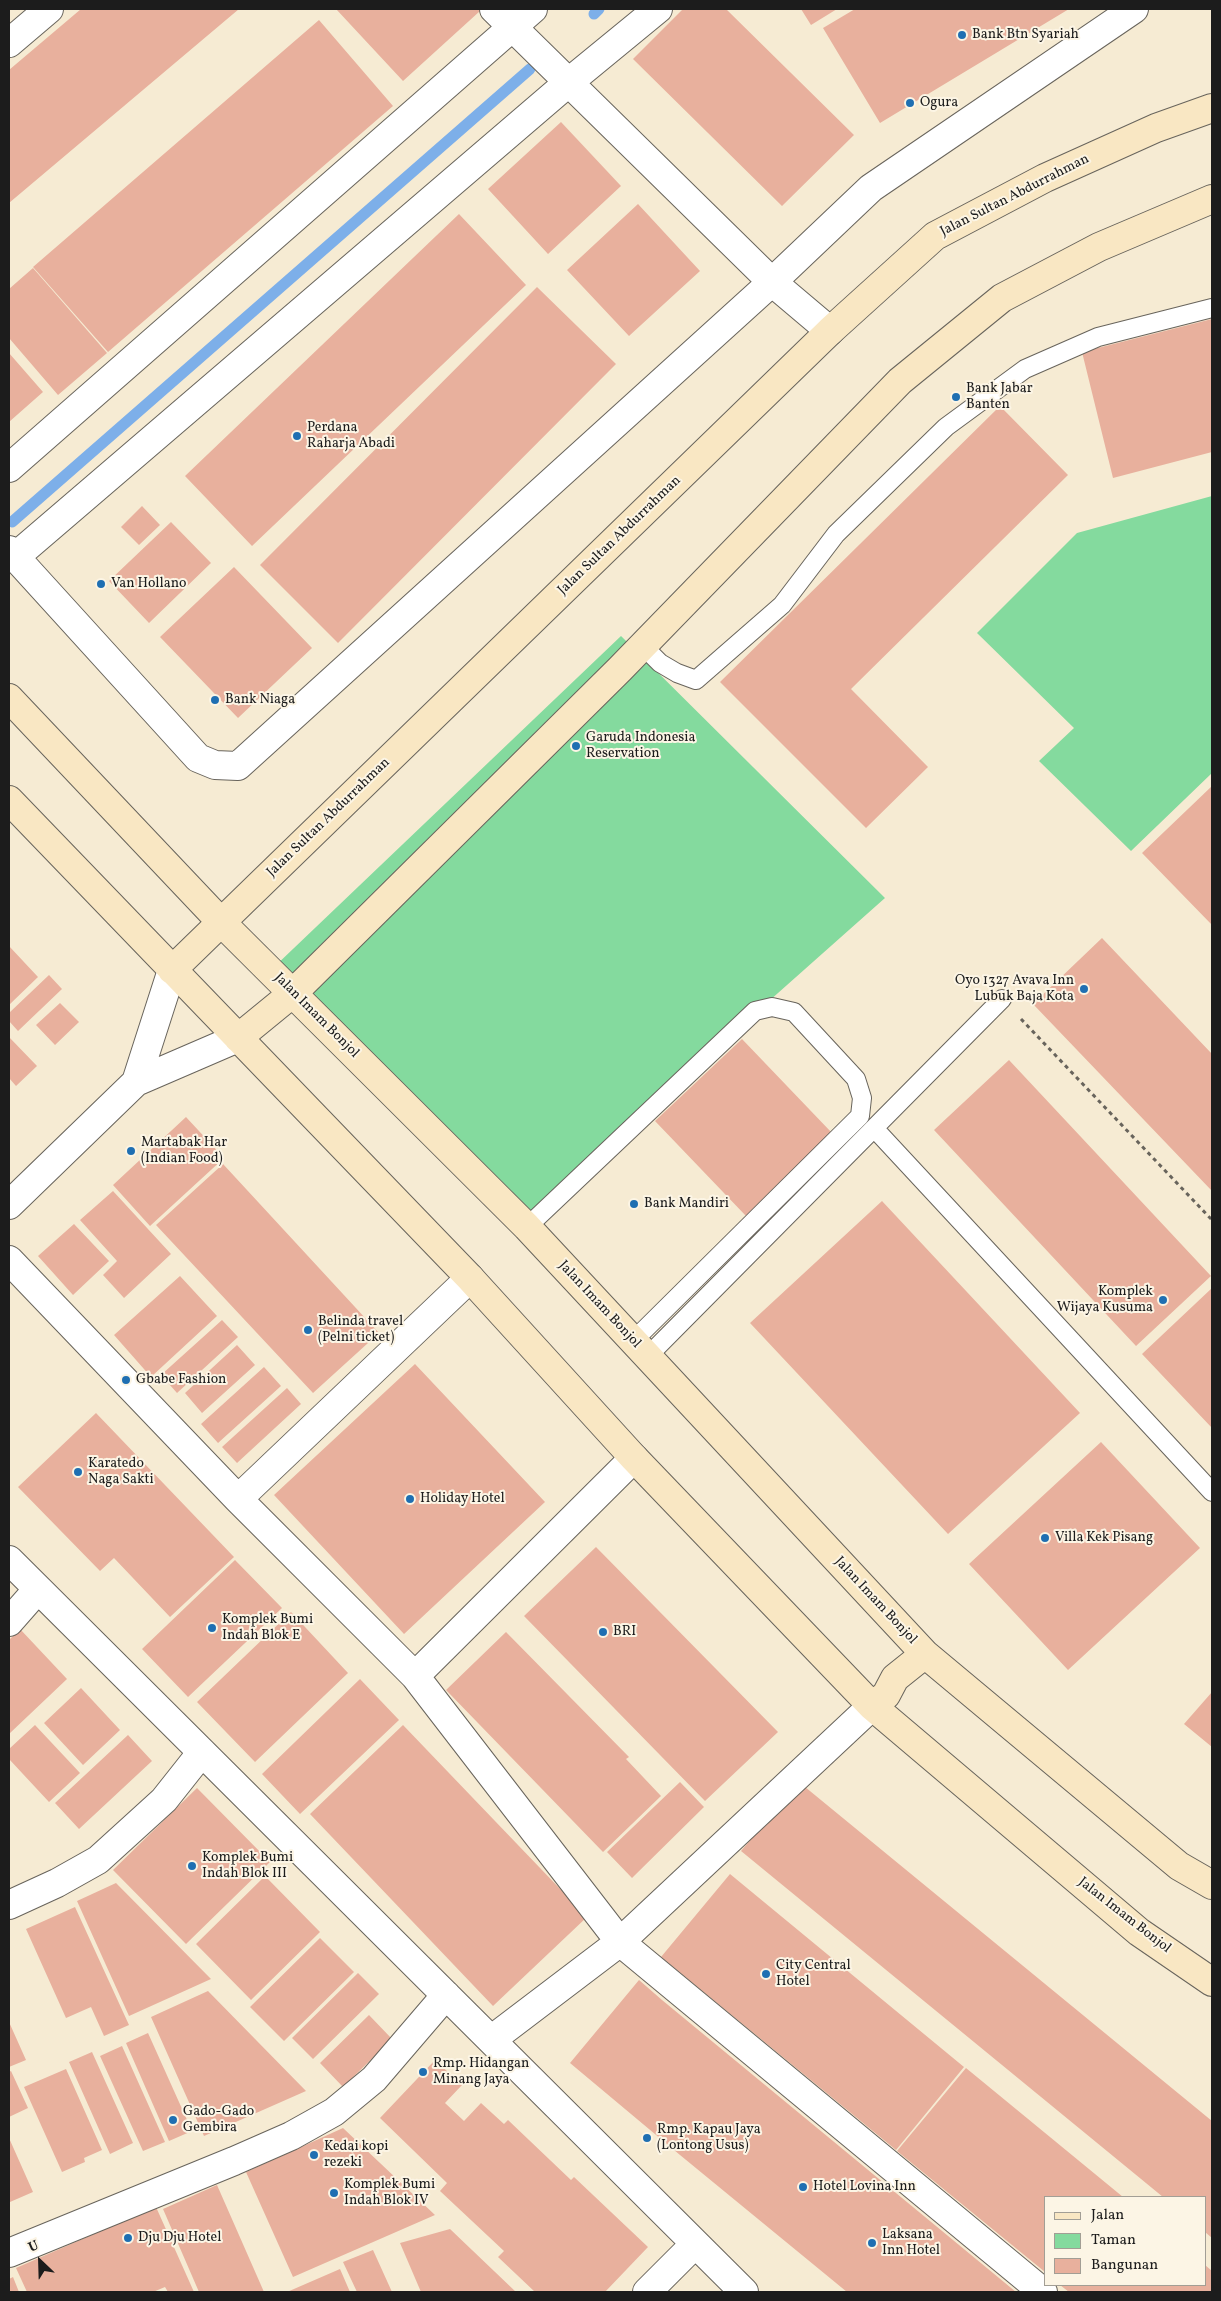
<!DOCTYPE html>
<style>
body{margin:0}
#map{position:relative;width:1221px;height:2301px;overflow:hidden;background:#f6ebd3;font-family:Vollkorn,serif}
canvas{display:block}
.frame{position:absolute;inset:0;border:10px solid #1c1c1c;pointer-events:none}
.legend{position:absolute;left:1044px;top:2196px;width:162px;height:90px;box-sizing:border-box;background:#fcf5e5;border:1px solid #a29e95;margin:0;padding:6px 9px;list-style:none;font-size:15px;color:#1c1c1c}
.legend li{display:flex;align-items:center;gap:10px;height:25px}
.legend b{width:25px;border:1px solid #a29e95}
.north{position:absolute;left:15px;top:2236px;width:50px;height:50px;-webkit-text-stroke:4px #fcf5e5;paint-order:stroke;rotate:336deg;font-size:14px;font-weight:700;line-height:20px;text-align:center;color:#1c1c1c}
.north::after{content:'';display:block;margin:auto;width:18px;height:22px;background:#1c1c1c;clip-path:polygon(50% 0,100% 100%,50% 72%,0 100%)}
</style>
<div id="map">
<canvas width="1221" height="2301"></canvas>
<div class="frame"></div>
<ul class="legend">
<li><b style="height:6px;background:#f9e7c3"></b>Jalan</li>
<li><b style="height:14px;background:#84da9e"></b>Taman</li>
<li><b style="height:14px;background:#e8b09d"></b>Bangunan</li>
</ul>
<div class="north">U</div>
</div>
<script>
const context = document.querySelector('canvas').getContext('2d');
context.lineJoin = 'round';
function fillPath(path, color) { context.fillStyle = color; context.fill(path, 'evenodd'); }
const toPath = rows => new Path2D(rows.map(r => 'M' + r).join(''));
function trace(path, color, width, dash) { context.strokeStyle = color; context.lineWidth = width; context.lineCap = dash ? 'butt' : 'round'; context.setLineDash(dash || []); context.stroke(path); }
function write(font, color, halo, rows, align = 'center') {
  context.font = font + ' Vollkorn,serif'; context.lineWidth = 4; context.setLineDash([]); context.textBaseline = 'middle'; context.strokeStyle = halo; context.fillStyle = color; for (const [text, x, y, turn = 0] of rows) {
    context.save(); context.translate(x, y); context.rotate((+turn || 0) * Math.PI / 180); context.textAlign = isNaN(turn) ? turn : align; if (halo) context.strokeText(text, 0, 0); context.fillText(text, 0, 0); context.restore();
  }
}
fillPath(toPath([
 [1212,496,1212,773,1131,851,1039,761,1074,728,977,633,1077,533],
 [621,636,885,898,528,1215,272,969]
]), '#84da9e');
trace(toPath([
 [594,14,599,9],
 [12,522,530,69]
]), '#7dafe9', 11);
fillPath(toPath([
 [81,9,239,9,9,203,9,70],
 [336,9,478,9,480,11,403,81],
 [683,9,726,9,854,135,782,206,633,59],
 [801,9,837,9,811,25],
 [855,9,1069,9,880,123,823,28],
 [319,20,393,106,108,352,33,267],
 [561,122,621,186,548,254,488,189],
 [638,204,700,271,629,336,567,270],
 [459,214,526,285,252,546,185,476],
 [33,268,107,353,58,395,9,338,9,289],
 [537,287,616,364,338,643,260,565],
 [1212,319,1212,452,1113,478,1082,352],
 [9,353,43,392,9,422],
 [1000,406,1068,475,851,689,928,767,866,828,720,682],
 [142,506,160,525,139,545,121,527],
 [171,522,211,563,149,623,109,581],
 [234,567,312,648,238,718,160,637],
 [1212,786,1212,925,1142,853],
 [1102,938,1212,1054,1212,1191,1033,1004],
 [9,946,38,977,9,1005],
 [49,975,62,989,18,1031,9,1021,9,1013],
 [60,1003,79,1022,55,1045,36,1025],
 [9,1037,37,1066,16,1086,9,1078],
 [742,1039,832,1133,746,1216,655,1121],
 [1009,1060,1211,1276,1136,1346,934,1130],
 [186,1117,224,1158,150,1226,113,1185],
 [223,1164,379,1333,313,1393,156,1225],
 [113,1191,171,1254,124,1298,103,1275,117,1261,80,1220],
 [882,1201,1080,1413,948,1534,750,1323],
 [74,1224,109,1261,73,1295,38,1256],
 [180,1276,217,1316,151,1377,114,1335],
 [1212,1288,1212,1428,1142,1354],
 [222,1320,238,1337,177,1393,161,1375],
 [237,1345,255,1365,202,1413,185,1393],
 [415,1364,545,1502,404,1634,274,1495],
 [264,1367,281,1386,218,1443,201,1424],
 [287,1388,301,1404,237,1463,222,1447],
 [96,1413,234,1557,170,1617,114,1558,100,1571,18,1487],
 [1101,1442,1200,1548,1068,1670,969,1564],
 [596,1547,778,1732,705,1801,524,1616],
 [235,1560,282,1608,188,1697,142,1649],
 [291,1612,348,1673,255,1762,197,1702],
 [20,1629,67,1679,9,1734,9,1640],
 [506,1632,629,1757,626,1759,661,1796,603,1852,446,1690],
 [360,1679,399,1720,300,1814,262,1774],
 [81,1688,120,1730,83,1765,44,1723],
 [1212,1692,1212,1747,1184,1724],
 [35,1725,80,1773,49,1802,9,1759,9,1749],
 [403,1725,587,1917,493,2006,310,1814],
 [128,1735,152,1761,79,1829,55,1803],
 [680,1782,704,1807,632,1878,607,1852],
 [799,1782,1212,2121,1212,2238,1205,2232,1205,2197,1163,2197,741,1851],
 [197,1788,270,1862,186,1944,113,1870],
 [730,1874,964,2067,896,2150,661,1957],
 [265,1876,320,1932,251,2000,196,1944],
 [116,1883,211,1979,129,2016,77,1901],
 [75,1907,129,2025,104,2036,91,2007,66,2018,26,1929],
 [320,1938,354,1972,284,2041,250,2007],
 [358,1973,379,1994,313,2059,292,2038],
 [639,1980,662,2000,1016,2292,847,2292,680,2155,570,2063],
 [208,1991,306,2091,204,2136,151,2017],
 [369,2015,392,2039,343,2087,320,2063],
 [9,2022,26,2060,9,2067],
 [148,2033,192,2131,169,2141,126,2043],
 [122,2046,165,2142,143,2151,100,2056],
 [92,2052,133,2143,110,2154,69,2062],
 [435,2060,462,2085,445,2103,464,2121,481,2103,504,2124,508,2120,571,2180,574,2177,648,2247,605,2292,535,2292,498,2257,504,2251,440,2191,447,2183,380,2118],
 [966,2068,1123,2197,1045,2197,1045,2272,897,2151],
 [66,2069,102,2150,84,2158,85,2162,62,2172,24,2087],
 [11,2071,28,2108,9,2117,9,2072],
 [343,2128,435,2215,293,2277,246,2172],
 [9,2138,33,2192,10,2202,9,2201],
 [217,2185,264,2292,199,2292,163,2209],
 [156,2207,194,2292,168,2292,165,2287,153,2292,27,2292,16,2268],
 [450,2229,516,2292,421,2292,400,2243],
 [373,2250,392,2292,357,2292,343,2262],
 [1205,2265,1212,2271,1212,2292,1069,2292,1060,2285,1205,2285],
 [340,2269,350,2292,287,2292],
 [13,2277,19,2292,9,2292,9,2279]
]), '#e8b09d');
const service = toPath([
 [643,646,660,663,677,673,696,680,782,605,836,534,946,427,1025,369,1098,337,1212,308],
 [874,1128,1212,1492],
 [527,1227,755,1011,772,1007,794,1012,856,1079,862,1098,860,1116,633,1341],
 [648,1356,1002,999]
]);
const minor = toPath([
 [494,9,772,282,830,331],
 [9,43,49,9],
 [9,468,533,9],
 [9,550,198,758,215,765,238,766,772,282,871,188,1134,9],
 [15,557,569,82,658,9],
 [9,1260,238,1499,415,1676,620,1942,1043,2292],
 [238,1499,470,1278],
 [9,1560,744,2292],
 [9,1622,38,1589],
 [415,1676,634,1458],
 [9,1905,57,1883,98,1860,164,1800,202,1752],
 [491,2040,620,1942,872,1706],
 [9,2253,234,2161,291,2136,334,2112,374,2079,446,1995],
 [647,2292,695,2244]
]);
const tertiary = toPath([
 [136,1082,172,970],
 [9,1205,136,1082,238,1038]
]);
const secondary = toPath([
 [9,698,222,923,527,1227,925,1654,1179,1866,1212,1885],
 [9,800,470,1278,634,1458,872,1706,1139,1932,1212,1982],
 [172,970,830,331,935,236,1045,178,1156,128,1212,108],
 [238,1038,293,993,620,669,900,381,1002,298,1099,247,1212,199],
 [872,1706,886,1695,895,1678,925,1654]
]);
trace(service, '#68645c', 20);
trace(minor, '#68645c', 30);
trace(tertiary, '#68645c', 30);
trace(secondary, '#68645c', 30);
trace(toPath([
 [1021,1019,1212,1220]
]), '#68645c', 3, [4, 4]);
trace(service, '#fff', 18);
trace(minor, '#fff', 28);
trace(tertiary, '#fff', 28);
trace(secondary, '#f9e7c3', 28);
for (const [x, y, r, color] of [
 [962,35,5,"#1f6fb2"],
 [910,103,5,"#1f6fb2"],
 [956,397,5,"#1f6fb2"],
 [297,436,5,"#1f6fb2"],
 [101,584,5,"#1f6fb2"],
 [215,700,5,"#1f6fb2"],
 [576,746,5,"#1f6fb2"],
 [1084,989,5,"#1f6fb2"],
 [131,1151,5,"#1f6fb2"],
 [634,1204,5,"#1f6fb2"],
 [1163,1300,5,"#1f6fb2"],
 [308,1330,5,"#1f6fb2"],
 [126,1380,5,"#1f6fb2"],
 [78,1472,5,"#1f6fb2"],
 [410,1499,5,"#1f6fb2"],
 [1045,1538,5,"#1f6fb2"],
 [212,1628,5,"#1f6fb2"],
 [603,1632,5,"#1f6fb2"],
 [192,1866,5,"#1f6fb2"],
 [766,1974,5,"#1f6fb2"],
 [423,2072,5,"#1f6fb2"],
 [173,2120,5,"#1f6fb2"],
 [647,2138,5,"#1f6fb2"],
 [314,2155,5,"#1f6fb2"],
 [803,2187,5,"#1f6fb2"],
 [334,2193,5,"#1f6fb2"],
 [128,2238,5,"#1f6fb2"],
 [872,2243,5,"#1f6fb2"]
]) { const dot = new Path2D(); dot.arc(x, y, r, 0, 2 * Math.PI); context.fillStyle = color; context.fill(dot); trace(dot, '#fcf5e5', 2); }
write('14px', '#1c1c1c', '#fcf5e5', [
 ["Bank Btn Syariah",972,35],
 ["Ogura",920,103],
 ["Bank Jabar",966,389],
 ["Banten",966,405],
 ["Perdana",307,428],
 ["Raharja Abadi",307,444],
 ["Van Hollano",111,584],
 ["Bank Niaga",225,700],
 ["Garuda Indonesia",586,738],
 ["Reservation",586,754],
 ["Oyo 1327 Avava Inn",1074,981,"right"],
 ["Lubuk Baja Kota",1074,997,"right"],
 ["Martabak Har",141,1143],
 ["(Indian Food)",141,1159],
 ["Bank Mandiri",644,1204],
 ["Komplek",1153,1292,"right"],
 ["Wijaya Kusuma",1153,1308,"right"],
 ["Belinda travel",318,1322],
 ["(Pelni ticket)",318,1338],
 ["Gbabe Fashion",136,1380],
 ["Karatedo",88,1464],
 ["Naga Sakti",88,1480],
 ["Holiday Hotel",420,1499],
 ["Villa Kek Pisang",1055,1538],
 ["Komplek Bumi",222,1620],
 ["Indah Blok E",222,1636],
 ["BRI",613,1632],
 ["Komplek Bumi",202,1858],
 ["Indah Blok III",202,1874],
 ["City Central",776,1966],
 ["Hotel",776,1982],
 ["Rmp. Hidangan",433,2064],
 ["Minang Jaya",433,2080],
 ["Gado-Gado",183,2112],
 ["Gembira",183,2128],
 ["Rmp. Kapau Jaya",657,2130],
 ["(Lontong Usus)",657,2146],
 ["Kedai kopi",324,2147],
 ["rezeki",324,2163],
 ["Komplek Bumi",344,2185],
 ["Indah Blok IV",344,2201],
 ["Hotel Lovina Inn",813,2187],
 ["Laksana",882,2235],
 ["Inn Hotel",882,2251],
 ["Dju Dju Hotel",138,2238]
], 'left');
write('14px', '#1c1c1c', '#fcf5e5', [
 ["Jalan Sultan Abdurrahman",1015,196,-27],
 ["Jalan Sultan Abdurrahman",620,536,-44],
 ["Jalan Sultan Abdurrahman",329,818,-44],
 ["Jalan Imam Bonjol",316,1016,45],
 ["Jalan Imam Bonjol",599,1305,47],
 ["Jalan Imam Bonjol",875,1601,47],
 ["Jalan Imam Bonjol",1124,1916,38]
]);
</script>
